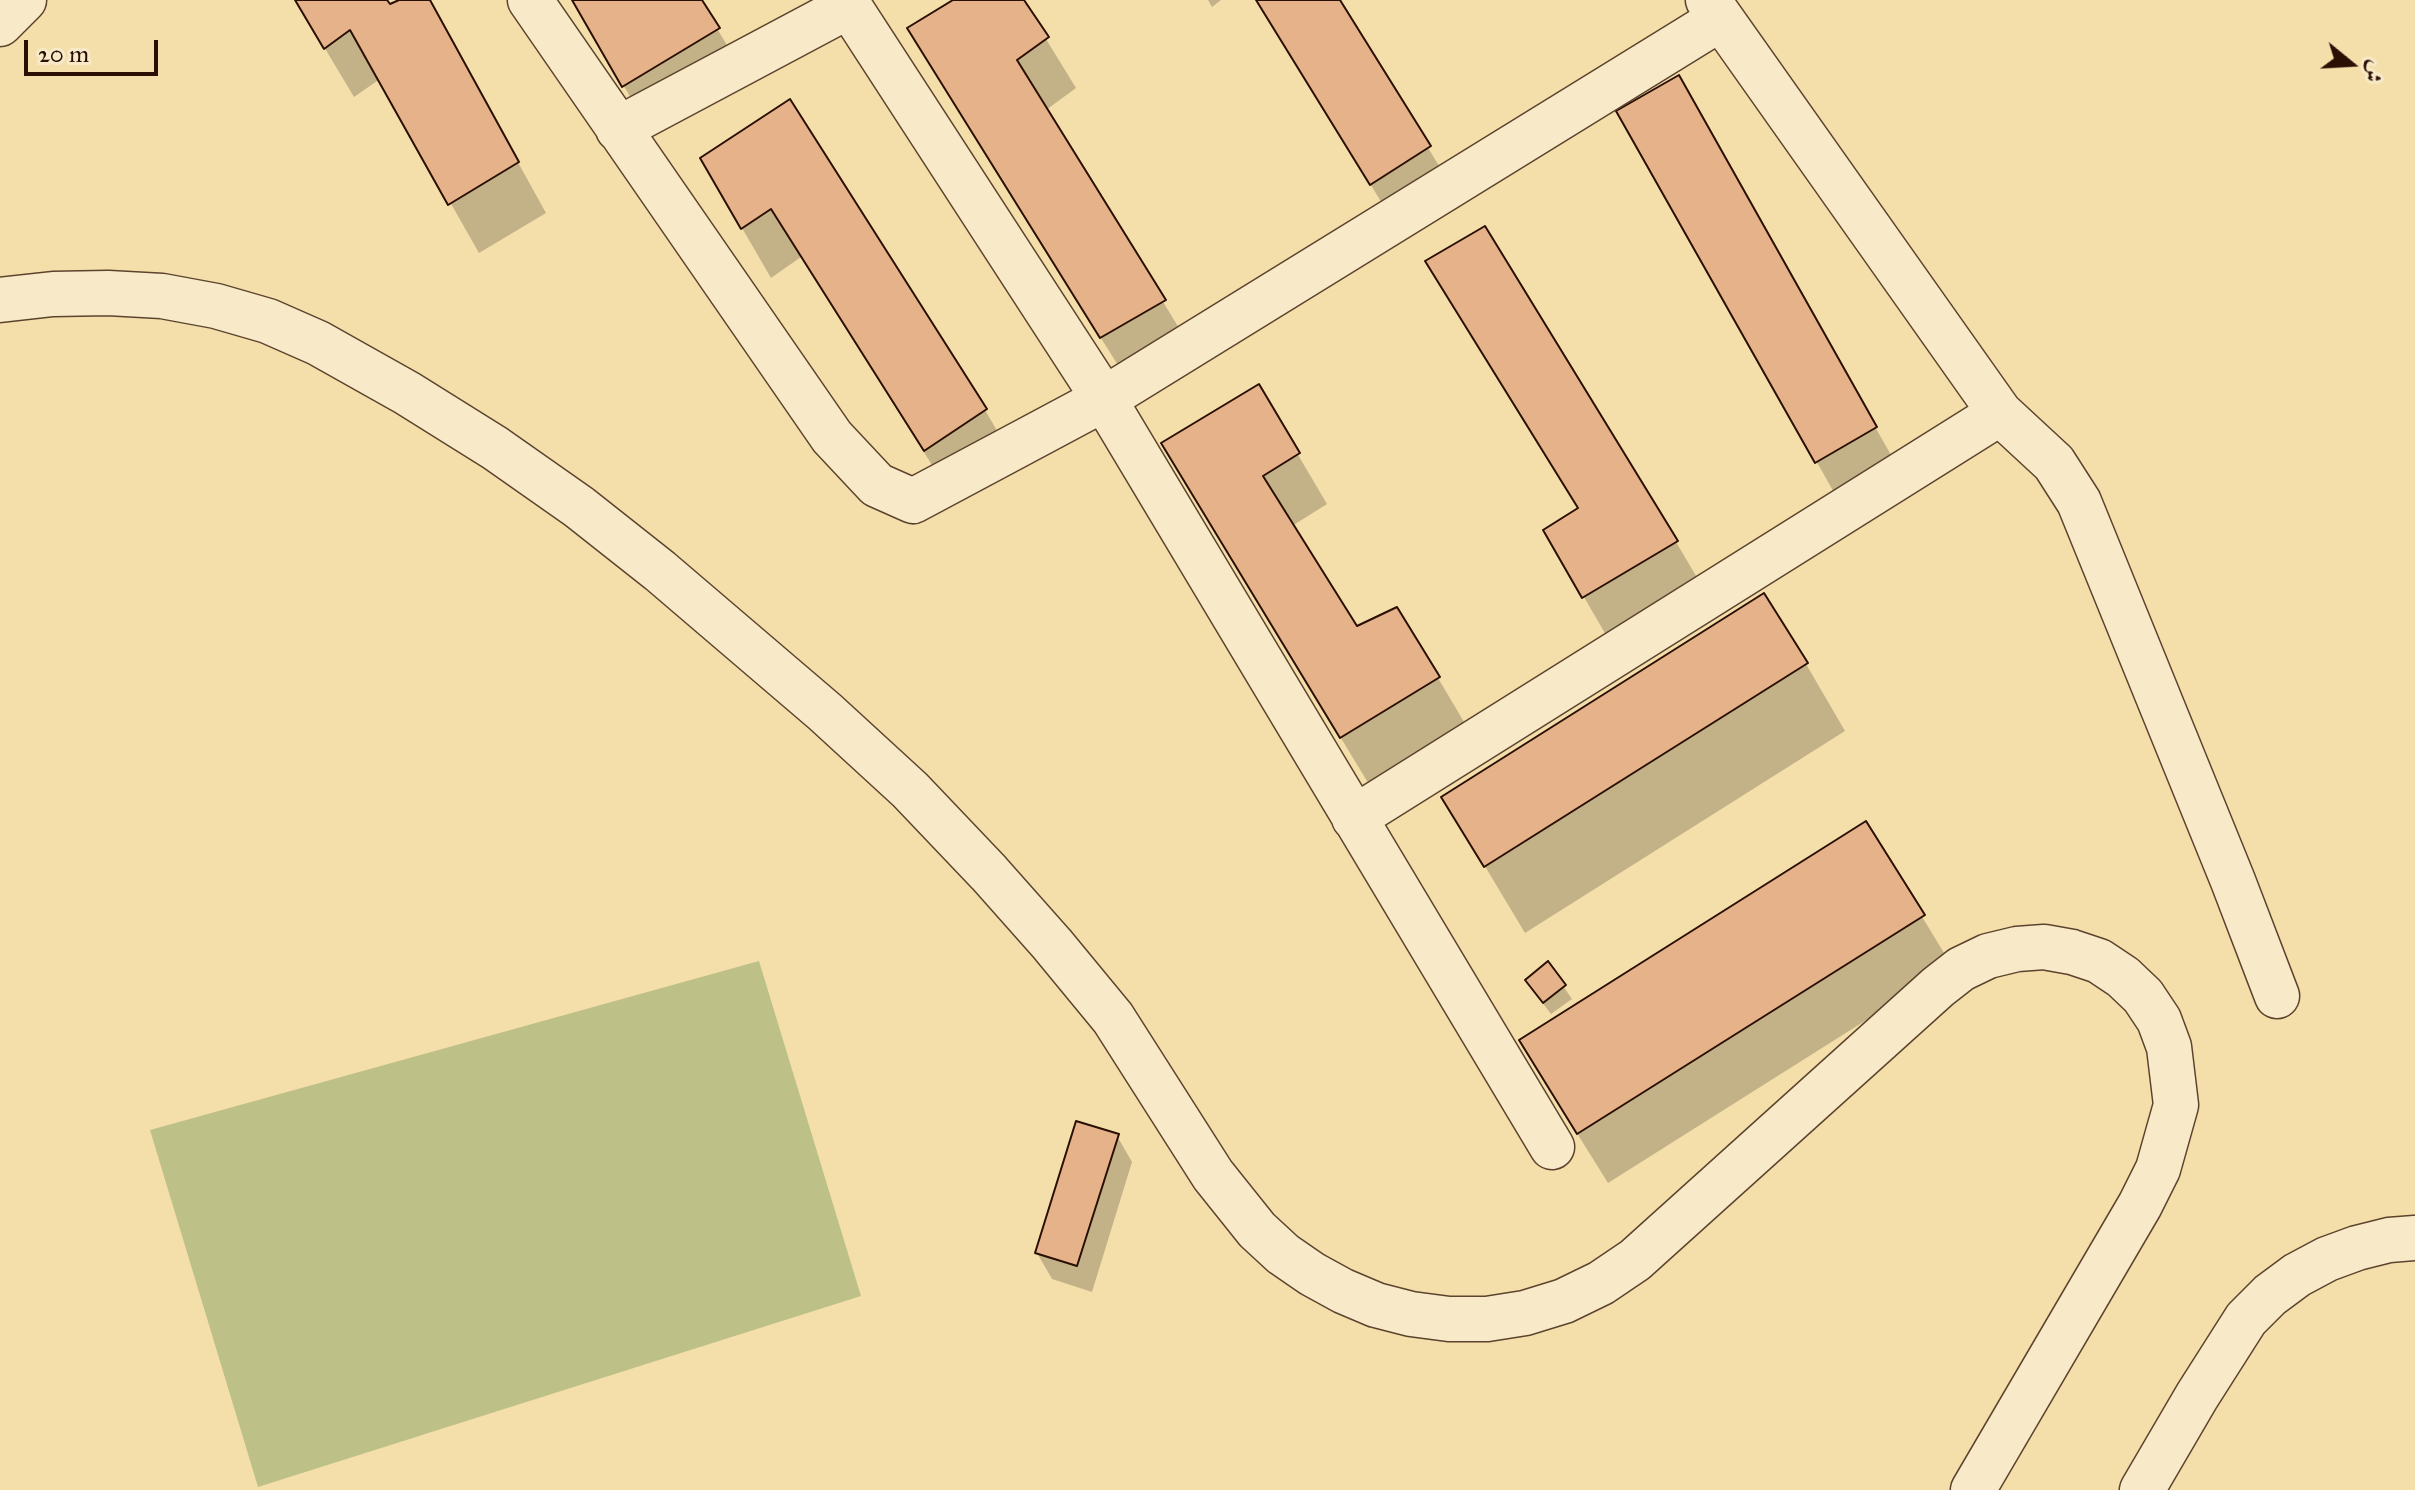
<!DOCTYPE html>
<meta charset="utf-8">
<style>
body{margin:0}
#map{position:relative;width:2415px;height:1490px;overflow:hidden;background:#f4dfab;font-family:"IM FELL Great Primer",Amiri,serif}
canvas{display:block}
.north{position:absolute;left:2311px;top:24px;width:80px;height:80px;-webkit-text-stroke:6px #f8eac8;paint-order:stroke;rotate:108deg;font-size:22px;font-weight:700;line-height:32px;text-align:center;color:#2a0f04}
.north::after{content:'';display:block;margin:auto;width:28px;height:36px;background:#2a0f04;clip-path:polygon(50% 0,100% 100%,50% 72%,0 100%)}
.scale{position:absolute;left:24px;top:40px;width:134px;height:36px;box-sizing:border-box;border:4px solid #2a0f04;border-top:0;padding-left:10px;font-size:24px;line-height:28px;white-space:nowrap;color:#2a0f04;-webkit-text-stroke:6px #f8eac8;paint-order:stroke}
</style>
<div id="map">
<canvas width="2415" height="1490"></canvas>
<div class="north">ش</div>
<div class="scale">20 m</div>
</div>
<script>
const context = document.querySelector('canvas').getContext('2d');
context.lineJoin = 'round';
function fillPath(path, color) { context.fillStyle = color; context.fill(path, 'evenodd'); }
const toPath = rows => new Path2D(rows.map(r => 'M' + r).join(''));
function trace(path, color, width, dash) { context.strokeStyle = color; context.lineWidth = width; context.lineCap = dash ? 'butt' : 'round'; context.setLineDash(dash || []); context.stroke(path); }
fillPath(toPath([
 [759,961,861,1296,258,1487,150,1130]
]), '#bec187');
fillPath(toPath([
 [296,0,385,0,389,7,404,0,428,0,546,213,479,253,380,79,354,97],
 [574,0,700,0,740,67,646,124],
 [957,0,1022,0,1076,88,1046,110,1193,351,1131,386,938,78,909,28],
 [1208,0,1221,0,1212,7],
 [1257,0,1338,0,1458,197,1401,234],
 [790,102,985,410,1014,460,954,500,801,257,771,278,702,159],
 [1619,111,1706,128,1904,478,1845,512],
 [1258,387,1327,504,1292,526,1357,629,1438,678,1467,727,1370,786,1193,494],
 [1545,530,1676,542,1705,591,1613,647],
 [1806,664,1845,731,1525,933,1444,798],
 [1865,823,1952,966,1608,1183,1550,1090],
 [1548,964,1572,999,1551,1014,1535,993],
 [1117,1136,1132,1162,1092,1292,1052,1279,1037,1253]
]), '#0003');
const building = toPath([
 [295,0,387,0,390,4,399,0,430,0,519,162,448,205,350,30,324,49,295,0],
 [572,0,702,0,720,28,622,87,572,0],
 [953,0,1024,0,1049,37,1017,60,1166,300,1100,338,907,28,953,0],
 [1256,0,1340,0,1431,146,1370,185,1256,0],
 [1679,75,1877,427,1815,463,1616,111,1679,75],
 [790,99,987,409,924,451,771,209,741,229,700,158,790,99],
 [1485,226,1678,541,1582,598,1543,530,1578,508,1425,261,1485,226],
 [1259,384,1300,453,1263,476,1357,626,1397,607,1440,677,1340,738,1161,443,1259,384],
 [1764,593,1808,663,1484,867,1441,797,1764,593],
 [1866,821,1925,915,1577,1134,1519,1040,1866,821],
 [1548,961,1566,985,1543,1003,1525,980,1548,961],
 [1076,1121,1119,1134,1077,1266,1035,1253,1076,1121]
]);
fillPath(building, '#e6b289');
trace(building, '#2a0f04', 2);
const minor = toPath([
 [530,0,832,437,877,485,913,501,1104,399,1720,19],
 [0,24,24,0],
 [618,129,849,6,1104,399,1552,1147],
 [0,300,53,294,108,293,162,296,216,306,268,321,318,343,407,393,495,448,579,507,660,571,825,712,910,790,989,873,1052,944,1113,1018,1213,1175,1257,1230,1283,1254,1312,1274,1343,1291,1376,1305,1411,1314,1449,1319,1487,1319,1525,1313,1564,1301,1601,1283,1635,1260,1938,987,1961,969,1988,956,2017,949,2044,947,2072,952,2099,961,2123,977,2143,996,2159,1020,2169,1047,2176,1105,2158,1169,2140,1205,1973,1490],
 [2000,413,2054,463,2079,502,2233,881,2277,996],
 [1354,818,2000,413,1708,0],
 [2142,1490,2197,1396,2246,1319,2270,1295,2297,1275,2327,1259,2357,1248,2389,1240,2415,1238]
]);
trace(minor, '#5c432e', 47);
trace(minor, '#f8eac8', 44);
</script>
